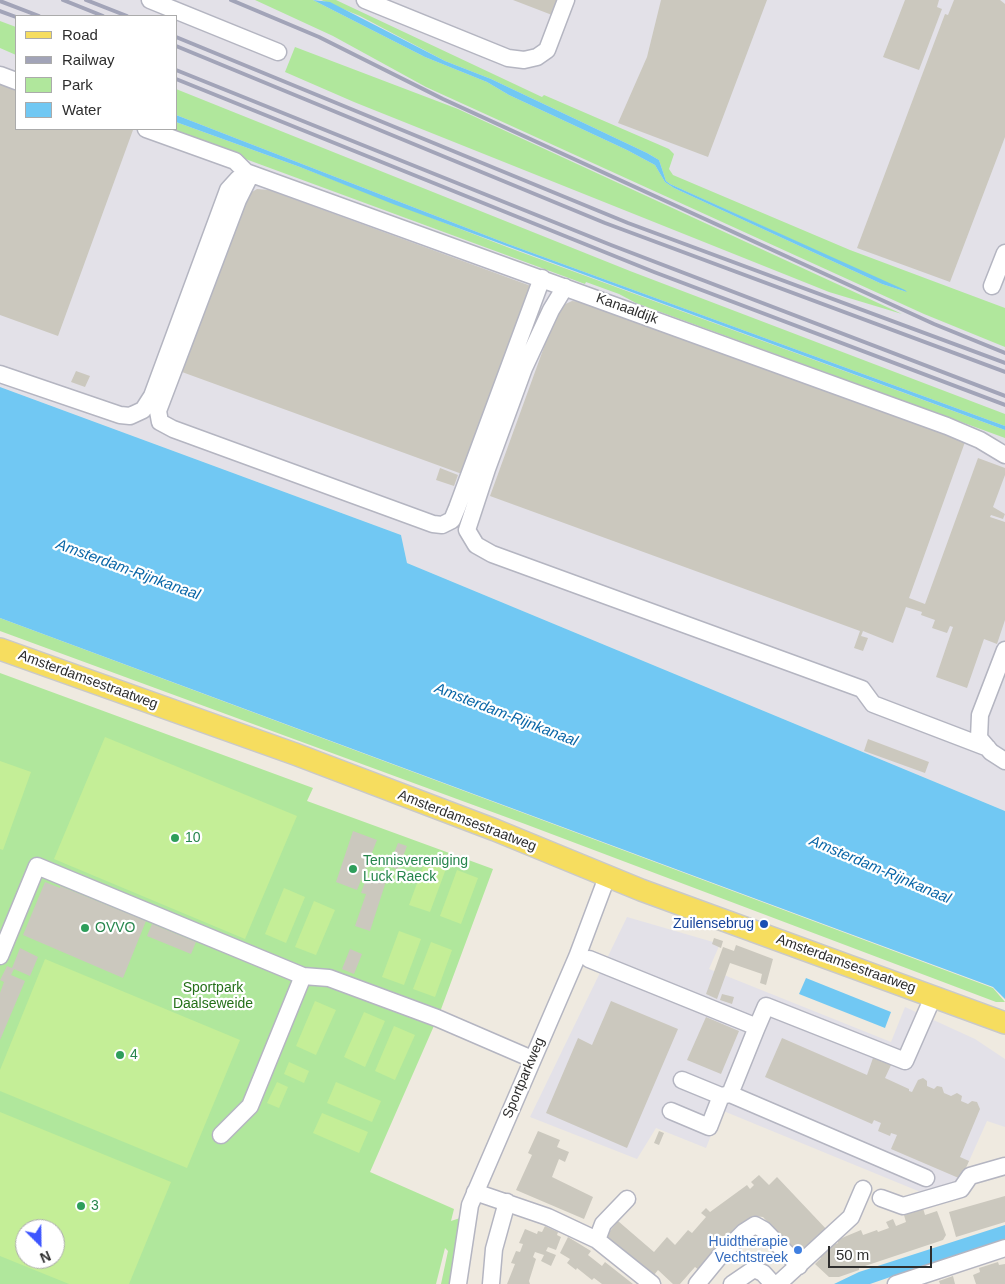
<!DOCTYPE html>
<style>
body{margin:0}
#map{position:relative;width:1005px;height:1284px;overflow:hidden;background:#efeae0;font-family:Arial,sans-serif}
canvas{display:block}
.legend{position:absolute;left:15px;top:15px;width:162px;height:115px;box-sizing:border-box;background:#fff;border:1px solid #ababab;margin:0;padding:6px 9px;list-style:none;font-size:15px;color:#2e2e2e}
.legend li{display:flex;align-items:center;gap:10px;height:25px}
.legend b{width:25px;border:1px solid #ababab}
.north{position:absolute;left:15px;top:1219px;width:50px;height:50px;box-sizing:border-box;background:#fff;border:1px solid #ababab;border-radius:50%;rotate:157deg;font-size:14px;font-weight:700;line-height:20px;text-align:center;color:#2e2e2e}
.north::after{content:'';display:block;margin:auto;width:18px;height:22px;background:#3d55ff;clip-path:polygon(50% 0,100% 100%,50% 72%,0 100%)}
.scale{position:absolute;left:828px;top:1246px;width:104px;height:22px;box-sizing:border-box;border:2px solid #2e2e2e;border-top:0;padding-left:6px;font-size:15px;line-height:18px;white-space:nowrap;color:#2e2e2e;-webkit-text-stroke:4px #fff;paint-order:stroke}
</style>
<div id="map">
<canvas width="1005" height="1284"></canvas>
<ul class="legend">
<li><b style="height:6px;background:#f6dd5f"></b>Road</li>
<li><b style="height:6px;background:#a2a4b8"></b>Railway</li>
<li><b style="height:14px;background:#b0e79c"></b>Park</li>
<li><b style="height:14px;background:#71c8f3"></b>Water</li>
</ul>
<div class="north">N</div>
<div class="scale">50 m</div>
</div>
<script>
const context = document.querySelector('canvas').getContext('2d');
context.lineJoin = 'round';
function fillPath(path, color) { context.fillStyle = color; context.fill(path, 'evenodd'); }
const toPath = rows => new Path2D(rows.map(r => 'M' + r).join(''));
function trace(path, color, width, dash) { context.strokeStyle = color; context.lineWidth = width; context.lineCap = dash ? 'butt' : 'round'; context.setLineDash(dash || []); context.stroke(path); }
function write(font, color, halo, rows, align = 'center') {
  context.font = font + ' Arial,sans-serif'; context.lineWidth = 4.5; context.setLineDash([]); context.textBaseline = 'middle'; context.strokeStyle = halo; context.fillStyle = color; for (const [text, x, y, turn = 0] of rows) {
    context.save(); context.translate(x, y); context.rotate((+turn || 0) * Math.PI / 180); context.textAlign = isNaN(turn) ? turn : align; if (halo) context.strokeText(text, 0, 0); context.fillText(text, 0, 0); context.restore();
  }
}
fillPath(toPath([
 [0,0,1005,0,1005,811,407,563,401,535,0,387],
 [16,16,176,16,176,129,16,129],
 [627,917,720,944,709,969,891,1042,905,1007,975,1039,1005,1059,1005,1127,987,1121,961,1179,923,1193,721,1110,706,1148,656,1128,637,1159,530,1117]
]), '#e3e1e8');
fillPath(toPath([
 [255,0,313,0,425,57,487,82,509,95,627,150,655,165,665,182,674,188,882,284,907,292,670,184,666,181,659,160,647,153,491,79,445,61,360,16,321,0,336,0,542,97,544,95,669,149,674,154,669,169,673,175,850,250,1005,308,1005,347,924,314,426,87,333,36],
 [0,21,16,27,16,55,0,48],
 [295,47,458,109,902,314,829,292,354,102,285,72],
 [176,89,630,271,1005,414,1005,426,508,244,176,115],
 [176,122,300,167,507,247,1005,430,1005,438,636,303,619,294,586,282,585,284,164,129,176,129],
 [0,618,993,988,1005,1002,996,1002,525,824,0,631],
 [0,673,313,788,307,801,493,869,440,1012,370,1172,454,1209,451,1221,463,1217,451,1284,441,1284,448,1251,445,1248,436,1284,0,1284],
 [25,1229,55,1229,55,1259,25,1259]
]), '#b0e79c');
fillPath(toPath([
 [105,737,297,816,245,939,54,859],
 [0,761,31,772,3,850,0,849],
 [426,859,447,866,430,912,409,905],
 [457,870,478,878,461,924,440,916],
 [284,888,305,897,286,943,265,934],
 [314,901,335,910,316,955,295,947],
 [399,931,421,939,404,985,382,977],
 [431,942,452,950,435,997,413,989],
 [45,959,240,1040,187,1168,0,1091,0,1070],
 [315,1001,336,1010,316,1055,296,1046],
 [364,1012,385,1021,365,1067,344,1057],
 [394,1026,415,1035,395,1080,375,1071],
 [289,1062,309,1071,304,1083,284,1074],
 [277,1082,288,1087,279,1108,267,1103],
 [336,1082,381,1101,372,1122,327,1103],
 [0,1112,171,1182,129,1284,69,1284,0,1256],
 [25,1229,55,1229,55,1259,25,1259],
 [322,1113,368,1132,359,1153,313,1133]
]), '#c4ee97');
fillPath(toPath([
 [313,0,330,2,445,61,491,79,647,153,659,160,666,181,670,184,905,290,907,292,882,284,674,188,665,182,655,165,627,150,509,95,487,82,425,57],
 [176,115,508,244,1005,426,1005,430,393,204,300,167,176,122],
 [0,387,401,535,407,563,1005,811,1005,999,993,987,0,618],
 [806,978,891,1012,885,1028,799,994],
 [1005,1225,1005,1244,925,1265,870,1284,834,1284,859,1272]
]), '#71c8f3');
fillPath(toPath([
 [513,0,558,0,552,15],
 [661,0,767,0,708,157,618,123,647,57],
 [905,0,939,0,937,7,942,9,919,70,883,57],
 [954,0,1000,0,1005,4,1005,137,950,282,857,248,945,14,948,15],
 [0,82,16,88,16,129,133,130,58,336,0,315],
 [257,189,269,190,531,286,462,474,182,372,244,201,252,192],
 [572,301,581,302,965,442,909,598,925,604,978,458,1005,468,1005,475,993,507,1005,514,1003,519,991,515,990,517,1005,522,1005,620,997,644,984,639,967,688,936,677,953,627,950,626,947,633,932,628,935,620,921,615,922,612,906,607,893,643,863,631,861,636,868,638,863,651,854,648,860,631,490,496,556,314,561,306],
 [76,371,90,376,85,387,71,382],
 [440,468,458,475,454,486,436,480],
 [868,739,929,762,925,773,864,751],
 [353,831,377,840,357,890,336,882],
 [398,843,407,846,398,869,393,868,395,863,391,861],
 [375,870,388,875,370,931,355,926,366,894,361,893,366,879,371,881],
 [45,882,60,888,60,886,146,921,123,978,23,935],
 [152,924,196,942,191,954,147,936],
 [714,938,723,941,721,948,712,944],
 [736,945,773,959,766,985,760,983,762,974,730,963,717,999,706,994,723,947,734,951],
 [20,948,38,957,30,976,14,969,11,975,25,981,0,1040,0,993,4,982,0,980,7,966,12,968],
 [350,949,362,954,354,974,342,969],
 [722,994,734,997,732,1004,720,1000],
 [611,1001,678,1029,627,1148,546,1113,578,1038,592,1045],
 [706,1017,739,1031,721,1074,687,1060],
 [782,1038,867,1075,873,1058,886,1063,891,1065,885,1078,909,1089,909,1091,912,1092,918,1080,923,1078,927,1081,927,1086,934,1089,937,1086,942,1087,944,1093,951,1096,957,1093,962,1096,961,1101,968,1104,972,1101,977,1102,980,1109,960,1157,969,1161,961,1179,891,1149,897,1135,891,1133,890,1136,878,1131,881,1123,874,1120,872,1124,765,1077],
 [538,1131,560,1140,557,1147,569,1152,565,1162,559,1159,552,1177,593,1197,584,1219,516,1190,532,1155,528,1153],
 [659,1131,664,1133,659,1145,654,1143],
 [759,1175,769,1185,777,1177,829,1232,801,1258,763,1217,754,1216,735,1228,699,1270,695,1267,680,1284,673,1284,658,1270,654,1275,642,1267,606,1236,618,1221,654,1252,667,1237,675,1245,688,1230,692,1233,706,1217,701,1213,706,1208,710,1212,747,1185,750,1189,754,1185,751,1182],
 [1005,1196,1005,1222,956,1237,949,1212],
 [923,1208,925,1215,937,1211,946,1235,943,1240,859,1268,859,1270,839,1277,829,1277,815,1264,821,1258,819,1255,827,1247,838,1243,837,1240,861,1230,863,1235,877,1230,878,1232,889,1228,886,1222,893,1219,896,1226,906,1222,904,1215],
 [545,1226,558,1232,557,1235,561,1237,556,1250,548,1247,546,1251,556,1255,551,1266,541,1261,544,1255,535,1252,533,1257,536,1259,529,1281,530,1284,507,1284,515,1264,511,1263,516,1251,520,1252,523,1244,519,1243,525,1229,537,1234,538,1231,542,1232],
 [568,1237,591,1251,588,1255,602,1266,605,1262,633,1284,602,1284,594,1278,592,1280,577,1268,576,1270,567,1263,570,1259,560,1253],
 [998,1262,999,1265,1005,1264,1005,1284,976,1284,973,1275,980,1272,979,1268],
 [953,1276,955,1284,940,1284,939,1281]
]), '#cbc8be');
const minor = toPath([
 [150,0,278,52],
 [365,0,508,58,524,60,537,57,547,50,566,0],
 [0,75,16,81],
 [146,129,235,161,246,172,947,426,980,440,1005,455],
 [251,174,238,200,158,411,160,422,173,429,433,524,442,525,452,520,457,508,542,278],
 [992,286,1005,253],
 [565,287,551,310,524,368,487,469,467,530,476,545,492,554,862,689,873,704,988,748],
 [0,374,120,415,130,416,143,410,152,396,228,190,238,179,251,174],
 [1005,650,980,715,979,738,991,752,1005,761],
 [0,956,37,866,303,976,329,978,437,1018,532,1059],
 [589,959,757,1027,730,1094,926,1178],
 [757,1027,766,1006,905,1061,933,997],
 [682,1080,721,1096,730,1094],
 [671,1111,709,1127,721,1096],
 [221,1135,250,1106,303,976],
 [475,1192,548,1217,597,1240,652,1284],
 [881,1198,903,1206,961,1189,970,1176,1005,1166],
 [597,1240,603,1224,627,1199],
 [458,1284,470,1205,577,957,607,877],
 [491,1284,494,1249,507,1202],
 [697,1284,720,1256,744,1232,755,1225,764,1230,799,1266],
 [732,1284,754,1269,763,1273,773,1284],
 [778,1284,851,1217,863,1189],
 [896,1284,1005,1248]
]);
const major = toPath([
 [0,649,295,754,495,830,641,890,1005,1023]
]);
trace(minor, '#b4b5c1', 19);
trace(major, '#c9c9c9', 24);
trace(minor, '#fff', 16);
trace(major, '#f6dd5f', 21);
trace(toPath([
 [63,0,103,16],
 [86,0,127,16],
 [231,0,319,37,443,99,934,324,1005,353],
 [0,1,39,16],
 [0,11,16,17],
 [176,37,628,223,1005,363],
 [176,46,605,223,1005,372],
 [176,70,611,245,1005,396],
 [176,79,654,272,1005,405]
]), '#a2a4b8', 4);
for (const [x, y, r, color] of [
 [175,838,5,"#2e9e5b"],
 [353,869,5,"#2e9e5b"],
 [764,924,5,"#1a4fb4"],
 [85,928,5,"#2e9e5b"],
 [120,1055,5,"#2e9e5b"],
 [81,1206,5,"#2e9e5b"],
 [798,1250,5,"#3f7fe0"]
]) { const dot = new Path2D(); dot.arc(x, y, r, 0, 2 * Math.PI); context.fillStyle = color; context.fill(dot); trace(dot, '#fff', 2); }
write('14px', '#2e2e2e', '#fff', [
 ["Kanaaldijk",627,309,20],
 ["Amsterdamsestraatweg",88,680,20],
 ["Amsterdamsestraatweg",467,821,21],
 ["Amsterdamsestraatweg",846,964,20],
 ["Sportparkweg",524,1078,-67]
]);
write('14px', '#27864d', '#fff', [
 ["10",185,838],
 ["Tennisvereniging",363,861],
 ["Luck Raeck",363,877],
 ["OVVO",95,928],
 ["4",130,1055],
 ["3",91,1206]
], 'left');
write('14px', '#164399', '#fff', [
 ["Zuilensebrug",754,924]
], 'right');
write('14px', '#257019', '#fff', [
 ["Sportpark",213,988],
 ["Daalseweide",213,1004]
]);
write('14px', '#366cbe', '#fff', [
 ["Huidtherapie",788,1242],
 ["Vechtstreek",788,1258]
], 'right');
write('italic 15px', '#0966a7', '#fff', [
 ["Amsterdam-Rijnkanaal",128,570,20],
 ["Amsterdam-Rijnkanaal",506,715,21],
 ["Amsterdam-Rijnkanaal",880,870,23]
]);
</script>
